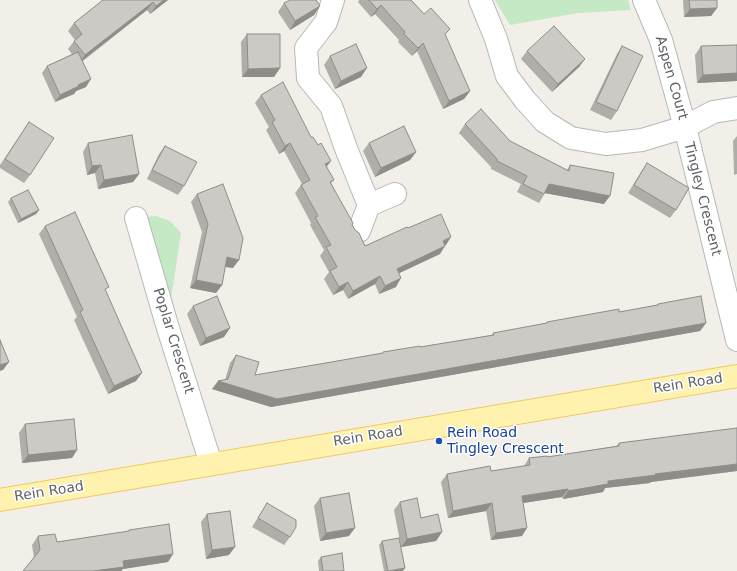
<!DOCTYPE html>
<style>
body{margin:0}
canvas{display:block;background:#f1efe8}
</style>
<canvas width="737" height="571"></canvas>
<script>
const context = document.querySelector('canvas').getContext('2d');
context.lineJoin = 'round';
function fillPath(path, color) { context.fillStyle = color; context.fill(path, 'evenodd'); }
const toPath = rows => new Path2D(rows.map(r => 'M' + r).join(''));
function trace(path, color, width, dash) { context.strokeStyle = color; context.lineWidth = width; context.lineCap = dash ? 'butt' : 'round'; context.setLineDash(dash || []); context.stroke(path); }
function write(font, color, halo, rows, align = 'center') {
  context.font = font + ' "DejaVu Sans",sans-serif'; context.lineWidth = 3; context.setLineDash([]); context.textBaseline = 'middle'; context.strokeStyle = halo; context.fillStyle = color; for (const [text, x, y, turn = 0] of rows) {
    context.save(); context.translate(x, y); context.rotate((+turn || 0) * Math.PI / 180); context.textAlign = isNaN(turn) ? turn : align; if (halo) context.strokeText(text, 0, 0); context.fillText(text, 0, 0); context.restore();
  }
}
fillPath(toPath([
 [495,0,628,0,631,10,578,13,510,25],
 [156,216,170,221,181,233,167,325,136,218]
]), '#c5e8c5');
const street = toPath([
 [333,0,326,22,306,48,308,78,331,106,347,151,369,205],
 [480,0,496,39,507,76,525,100,545,122,571,138,606,144,642,140,685,127,737,340],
 [644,0,661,40,685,127,713,112,737,108],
 [136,218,167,325,211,464],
 [359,231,369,205,395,194]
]);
const primary = toPath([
 [0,500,737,376]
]);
trace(street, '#b5b8bc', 24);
trace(primary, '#f2c960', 24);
trace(street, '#fff', 22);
trace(primary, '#fff2af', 22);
fillPath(toPath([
 [103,0,168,0,150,14,147,10,83,61,86,87,76,91,74,94,55,102,42,73,47,66,72,54,68,49,75,40,68,31,74,23],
 [359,0,411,0,445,36,470,91,464,99,443,109,417,51,412,56,398,42,399,40,375,14,371,17,358,2],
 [683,0,717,0,717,8,711,16,684,17],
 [284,3,320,6,314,15,290,30,278,12],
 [247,34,280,68,274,77,242,77,241,42],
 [622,46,617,111,611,120,590,110,617,54],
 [701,46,737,81,697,83,695,55],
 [527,51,585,59,579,67,552,92,521,59],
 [330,56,361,77,335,89,324,65],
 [261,95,327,167,334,180,331,183,355,230,365,246,408,228,445,245,440,254,399,273,396,287,379,294,375,284,348,299,343,290,333,295,324,279,329,272,320,256,324,250,310,225,311,223,295,193,301,185,302,184,284,151,279,154,266,130,269,127,255,103],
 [29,122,30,175,24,183,0,168,0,165],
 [465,124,510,141,567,170,570,165,604,204,545,193,539,203,517,192,521,184,491,169,491,167,459,133],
 [737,136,737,174,734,175,733,141],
 [88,143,139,174,133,182,98,189,95,173,87,175,83,152],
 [369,143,416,152,410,160,375,177,363,151],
 [165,146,184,186,178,195,147,179,159,154],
 [647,163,676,210,670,218,628,193,641,172],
 [197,194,233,268,225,267,222,285,216,293,190,288,202,232,191,202],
 [11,198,39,210,36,214,18,223,8,202],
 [45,226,106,291,136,381,108,394,74,320,77,317,39,234],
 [658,304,706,323,700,331,271,407,212,389,225,380,230,363,236,355,255,375,320,364,383,353,383,352,420,347,492,335,493,333,545,324,547,322,619,312,656,305],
 [193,306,230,328,224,337,200,346,187,314],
 [25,424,77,450,72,458,22,463,19,433],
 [619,443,737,471,651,482,650,483,605,488,603,492,563,499,562,497,523,503,522,536,491,540,486,511,448,518,441,482,447,474,491,471,524,466,529,458,547,457,616,446],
 [320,498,349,536,320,541,314,506],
 [400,502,442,532,436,541,401,547,394,510],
 [267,503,290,537,284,545,252,527],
 [207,514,229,555,206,559,201,522],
 [129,530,173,554,168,562,123,569,121,571,23,571,34,558,32,545,38,536,57,542,128,532],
 [382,541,403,571,384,571,379,545],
 [321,557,344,571,319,571,318,561]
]), '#afaea9');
fillPath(toPath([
 [164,0,168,0,150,14,156,6],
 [153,2,147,10,79,63,85,55],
 [381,5,375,14,371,17,377,9],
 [320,6,314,15,290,30,295,21],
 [717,8,711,16,684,17,690,9],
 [423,43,417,51,412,56,418,48],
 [585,59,579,67,552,92,558,84],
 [280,68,274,77,242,77,248,69],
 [367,68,361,77,335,89,341,81],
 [737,73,737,81,697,83,703,75],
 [91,79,86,87,76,91,74,94,55,102,60,95,78,85],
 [470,91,464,99,443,109,449,101],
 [290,143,284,151,279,154,285,146],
 [416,152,410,160,375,177,381,168],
 [331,161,325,169,325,164],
 [101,165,95,173,87,175,92,166],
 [139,174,133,182,98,189,104,180],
 [549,184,610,196,604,204,544,193],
 [39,210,36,214,18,223,21,219],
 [451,237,446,245,438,249,443,241],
 [445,246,440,254,391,277,397,269],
 [227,257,239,260,233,268,221,266],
 [380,276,375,284,348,299,353,291],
 [401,278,396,287,379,294,385,286],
 [196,280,222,285,216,293,190,288],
 [348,282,343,290,333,295,339,287],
 [706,323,700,331,271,407,212,389,218,381],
 [230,328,224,337,200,346,206,338],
 [9,362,3,370,0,371,0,365],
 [142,373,136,381,108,394,114,386],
 [77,450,72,458,22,463,28,455],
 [737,464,737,471,651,482,650,483,605,488,603,492,563,499,568,491,608,481,655,474],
 [568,489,562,497,517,504,522,496],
 [492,503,486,511,448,518,453,511],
 [355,528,349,536,320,541,326,533],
 [527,528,522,536,491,540,496,533],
 [442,532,436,541,401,547,407,539],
 [235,547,229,555,206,559,212,550],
 [173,554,168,562,123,569,121,571,93,571,123,561],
 [405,568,403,571,391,571]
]), '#8f8d8a');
const building = toPath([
 [103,0,164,0,156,6,153,2,85,55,74,41,82,34,74,23,103,0],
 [290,0,316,0,320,6,295,21,284,3,290,0],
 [369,0,411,0,424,14,431,8,450,29,445,34,470,91,449,101,423,43,418,48,404,34,405,32,381,5,377,9,369,0],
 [689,0,717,0,717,8,690,9,689,0],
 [554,26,585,59,558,84,527,51,554,26],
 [247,34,280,34,280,68,248,69,247,34],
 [356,44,367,68,341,81,330,56,356,44],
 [737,45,737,73,703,75,701,46,737,45],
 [622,46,643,56,617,111,596,102,622,46],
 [78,52,91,79,78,85,79,86,60,95,47,66,78,52],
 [283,82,311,137,313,137,318,145,321,143,331,161,325,164,334,180,330,182,353,223,352,225,355,230,359,233,365,246,407,227,408,228,441,214,451,237,443,241,445,246,397,269,401,278,385,286,380,276,353,291,348,282,339,287,330,271,337,267,326,247,331,245,315,217,318,216,301,185,310,180,290,143,285,146,272,122,275,120,261,95,283,82],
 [481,109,510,141,569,171,570,165,614,173,610,196,549,184,544,194,523,184,527,176,497,161,497,159,465,124,481,109],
 [29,122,54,138,30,175,5,159,29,122],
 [404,126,416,152,381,168,369,143,404,126],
 [132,135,139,174,104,180,101,165,92,166,88,143,132,135],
 [165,146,197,162,184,186,152,170,165,146],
 [647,163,689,188,676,210,634,185,647,163],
 [223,184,243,238,239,260,227,257,222,285,196,280,208,224,197,194,223,184],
 [28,190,39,210,21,219,11,198,28,190],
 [75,212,109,287,105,289,142,373,114,386,80,312,83,310,45,226,75,212],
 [217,296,230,328,206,338,193,306,217,296],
 [701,296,706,323,277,399,218,381,228,379,236,355,259,362,255,375,320,364,383,353,383,352,420,346,420,347,494,335,493,333,547,323,547,322,619,309,619,312,658,305,658,304,701,296],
 [0,340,9,362,0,365,0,340],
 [74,419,77,450,28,455,25,424,74,419],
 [737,428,737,464,655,474,656,475,608,481,608,484,568,491,568,489,522,496,527,528,496,533,492,503,453,511,447,474,490,466,491,471,530,465,529,458,547,456,547,457,619,446,619,443,737,428],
 [349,493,355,528,326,533,320,498,349,493],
 [417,498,421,518,438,514,442,532,407,539,400,502,417,498],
 [267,503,296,520,296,527,290,537,258,518,267,503],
 [230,511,235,547,212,550,207,514,230,511],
 [169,524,173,554,123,561,124,567,93,571,23,571,40,550,38,536,55,534,57,542,129,531,129,530,169,524],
 [399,538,405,568,388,571,382,541,399,538],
 [342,553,344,571,323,571,321,557,342,553]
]);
fillPath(building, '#cccac5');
trace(building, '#8f8d8a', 1);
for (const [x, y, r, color] of [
 [439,441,4,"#1a4fb4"]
]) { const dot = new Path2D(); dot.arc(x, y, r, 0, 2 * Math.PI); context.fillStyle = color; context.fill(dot); trace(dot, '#fff', 1.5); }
write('14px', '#5f6368', '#fff', [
 ["Aspen Court",671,78,74],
 ["Tingley Crescent",702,199,76],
 ["Poplar Crescent",173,341,73],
 ["Rein Road",688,384,-9],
 ["Rein Road",368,437,-9],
 ["Rein Road",49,492,-9]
]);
write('14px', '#164399', '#fff', [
 ["Rein Road",447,433],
 ["Tingley Crescent",447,449]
], 'left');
</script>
